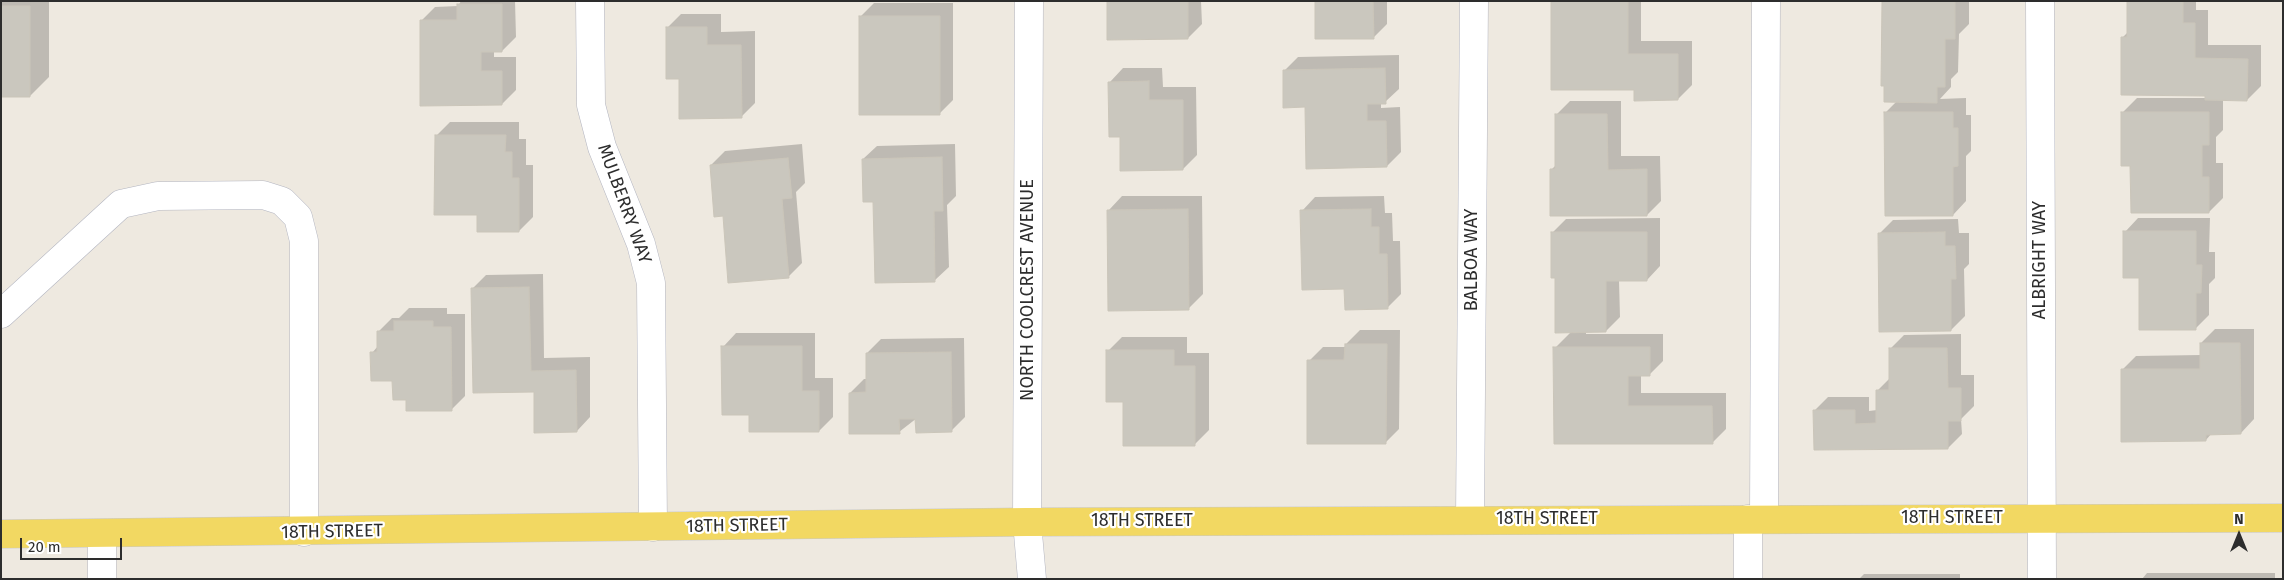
<!DOCTYPE html>
<style>
body{margin:0}
#map{position:relative;width:2284px;height:580px;overflow:hidden;background:#eee9e0;font-family:"Fira Sans",sans-serif}
canvas{display:block}
.frame{position:absolute;inset:0;border:2px solid #2d2d2d;pointer-events:none}
.north{position:absolute;left:2214px;top:510px;width:50px;height:50px;-webkit-text-stroke:4px #fff;paint-order:stroke;rotate:0deg;font-size:14px;font-weight:700;line-height:20px;text-align:center;color:#2d2d2d}
.north::after{content:'';display:block;margin:auto;width:18px;height:22px;background:#2d2d2d;clip-path:polygon(50% 0,100% 100%,50% 72%,0 100%)}
.scale{position:absolute;left:20px;top:538px;width:102px;height:22px;box-sizing:border-box;border:2px solid #2d2d2d;border-top:0;padding-left:6px;font-size:15px;line-height:18px;white-space:nowrap;color:#2d2d2d;-webkit-text-stroke:4px #fff;paint-order:stroke}
</style>
<div id="map">
<canvas width="2284" height="580"></canvas>
<div class="frame"></div>
<div class="north">N</div>
<div class="scale">20 m</div>
</div>
<script>
const context = document.querySelector('canvas').getContext('2d');
context.lineJoin = 'round';
function fillPath(path, color) { context.fillStyle = color; context.fill(path, 'evenodd'); }
const toPath = rows => new Path2D(rows.map(r => 'M' + r).join(''));
function trace(path, color, width, dash) { context.strokeStyle = color; context.lineWidth = width; context.lineCap = dash ? 'butt' : 'round'; context.setLineDash(dash || []); context.stroke(path); }
function write(font, color, halo, rows, align = 'center') {
  context.font = font + ' "Fira Sans",sans-serif'; context.lineWidth = 4.5; context.setLineDash([]); context.textBaseline = 'middle'; context.strokeStyle = halo; context.fillStyle = color; for (const [text, x, y, turn = 0] of rows) {
    context.save(); context.translate(x, y); context.rotate((+turn || 0) * Math.PI / 180); context.textAlign = isNaN(turn) ? turn : align; if (halo) context.strokeText(text, 0, 0); context.fillText(text, 0, 0); context.restore();
  }
}
fillPath(toPath([
 [1,1,49,1,49,77,30,96,1,96],
 [461,1,515,1,516,37,502,51,494,51,494,57,516,57,516,90,502,104,421,21,435,7,458,6],
 [1108,1,1201,1,1202,24,1188,38],
 [1316,1,1387,1,1387,24,1373,38],
 [1552,1,1641,1,1641,41,1692,41,1692,85,1678,99,1635,89],
 [1883,1,1969,1,1969,24,1959,34,1958,72,1951,79,1951,87,1940,99,1966,98,1966,115,1971,115,1971,151,1966,156,1966,201,1953,215,1885,113,1897,101],
 [2128,1,2196,1,2196,10,2208,10,2208,45,2261,45,2261,86,2247,100,2223,99,2223,130,2216,137,2216,163,2223,163,2223,198,2209,212,2123,112,2137,98,2206,98,2206,95,2123,37,2128,32],
 [874,3,953,3,953,100,939,114,860,17],
 [681,14,721,14,721,32,755,31,755,103,741,117,681,77,667,28],
 [1399,55,1399,89,1385,102,1381,102,1381,108,1400,107,1401,152,1387,166,1306,106,1284,71,1298,57],
 [1123,68,1162,68,1163,87,1196,87,1197,155,1183,169,1121,136,1110,82],
 [1570,101,1621,101,1621,156,1660,156,1661,201,1647,215,1551,170,1557,164,1557,114],
 [450,122,519,122,519,139,526,139,526,165,533,165,533,217,519,231,478,214,436,136],
 [802,144,805,183,796,192,802,263,788,277,711,165,725,151],
 [955,144,956,196,947,205,949,267,935,280,874,200,863,159,877,146],
 [1122,196,1202,196,1203,294,1189,308,1109,210],
 [1384,196,1385,213,1392,213,1393,241,1400,241,1401,294,1387,308,1346,288,1302,211,1315,197],
 [1660,218,1660,266,1647,280,1619,280,1620,317,1606,331,1586,331,1586,334,1663,334,1663,361,1649,375,1641,375,1641,393,1726,393,1726,429,1712,443,1555,443,1555,348,1571,332,1557,277,1552,233,1566,219],
 [2138,218,2210,218,2209,252,2215,252,2215,278,2209,284,2209,315,2195,329,2125,232],
 [1958,219,1959,233,1969,233,1969,264,1964,269,1965,316,1951,330,1879,234,1893,220],
 [543,274,544,358,590,357,590,417,577,431,535,391,472,289,486,275],
 [409,308,447,308,447,314,465,314,465,396,451,410,407,399,372,353,378,346,378,332,392,318,399,318],
 [2215,329,2254,329,2254,419,2241,433,2212,433,2206,440,2122,370,2136,356,2201,355,2201,343],
 [1360,330,1400,330,1399,429,1385,443,1309,361,1323,347,1346,347,1346,344],
 [736,333,815,333,815,378,833,378,833,417,819,431,751,414,723,347],
 [1961,334,1961,375,1974,375,1974,406,1961,419,1962,434,1948,448,1815,449,1814,411,1828,397,1869,397,1869,411,1877,410,1877,391,1890,378,1890,349,1904,335],
 [1122,337,1187,337,1187,353,1209,353,1209,430,1195,444,1125,401,1108,351],
 [964,338,965,417,951,431,917,418,899,432,850,393,864,379,867,379,867,353,881,339],
 [2147,573,2275,573,2275,579,2142,579],
 [1864,574,1960,574,1960,579,1859,579]
]), '#0003');
const building = toPath([
 [1107,1,1188,1,1188,39,1107,40,1107,1],
 [1315,1,1373,1,1374,39,1315,39,1315,1],
 [1551,1,1628,1,1628,54,1678,54,1678,100,1634,101,1634,90,1551,90,1551,1],
 [1882,1,1955,1,1955,39,1945,39,1945,87,1937,87,1937,103,1884,102,1884,86,1881,86,1882,1],
 [2127,1,2183,1,2183,23,2195,23,2195,58,2248,59,2247,101,2205,100,2205,96,2121,95,2121,37,2127,37,2127,1],
 [457,4,502,4,502,52,481,52,481,71,502,71,502,105,420,106,420,20,457,20,457,4],
 [1,6,30,6,30,97,1,97,1,6],
 [859,16,940,16,940,115,859,115,859,16],
 [666,27,707,27,707,45,741,45,742,118,679,119,679,79,666,79,666,27],
 [1385,68,1386,104,1367,104,1367,121,1386,121,1387,167,1306,169,1305,107,1283,108,1283,70,1385,68],
 [1149,81,1149,100,1183,100,1183,170,1120,171,1120,137,1109,137,1108,82,1149,81],
 [1884,112,1953,112,1953,128,1958,128,1958,166,1953,167,1953,216,1885,216,1884,112],
 [2121,112,2209,112,2209,145,2202,145,2202,177,2209,177,2209,213,2131,213,2130,166,2121,166,2121,112],
 [1555,114,1607,114,1608,170,1647,169,1647,216,1550,216,1550,169,1555,169,1555,114],
 [435,135,506,135,505,152,512,152,512,178,519,178,519,232,477,232,477,215,434,215,435,135],
 [942,157,943,211,934,211,935,282,875,283,873,202,863,202,862,159,942,157],
 [788,158,792,198,782,199,789,278,728,283,723,216,714,217,710,165,788,158],
 [1188,209,1189,310,1108,311,1107,210,1188,209],
 [1371,209,1371,227,1379,227,1379,254,1387,254,1388,309,1345,310,1344,289,1302,290,1300,210,1371,209],
 [2123,231,2196,231,2196,265,2202,265,2201,293,2196,293,2196,330,2139,330,2139,278,2123,278,2123,231],
 [1551,232,1647,232,1647,281,1606,281,1606,332,1555,333,1555,278,1551,278,1551,232],
 [1945,232,1945,246,1955,246,1956,279,1951,279,1951,331,1879,332,1878,233,1945,232],
 [529,287,531,371,576,370,577,432,534,433,534,392,473,393,471,288,529,287],
 [394,321,433,321,433,327,451,327,452,411,406,411,406,400,393,400,392,381,371,381,370,352,377,352,377,331,394,331,394,321],
 [2200,343,2240,343,2241,434,2206,435,2206,441,2121,442,2121,369,2200,369,2200,343],
 [1345,344,1387,344,1386,444,1307,444,1307,360,1344,360,1345,344],
 [721,346,802,346,802,391,819,391,819,432,749,432,749,415,722,415,721,346],
 [1553,347,1650,347,1650,376,1628,376,1628,406,1712,406,1713,444,1554,444,1553,347],
 [1889,348,1947,348,1948,388,1961,388,1961,421,1948,421,1948,449,1814,450,1813,410,1855,410,1855,424,1876,423,1876,390,1889,390,1889,348],
 [1106,350,1174,350,1174,366,1195,366,1195,446,1123,446,1123,402,1106,402,1106,350],
 [951,352,952,432,916,433,915,419,899,419,900,434,849,434,849,393,866,392,866,353,951,352]
]);
fillPath(building, '#cac7be');
trace(building, '#cac5b9', 1);
const minor = toPath([
 [590,1,591,105,602,147,641,244,651,283,653,527],
 [1029,1,1027,522,1032,579],
 [2040,1,2042,579],
 [1,314,121,204,158,196,263,195,282,201,298,217,304,241,304,532],
 [1764,518,1766,1],
 [1470,519,1474,1],
 [1748,519,1748,579],
 [102,534,102,579]
]);
const major = toPath([
 [1,534,1027,522,2283,518]
]);
trace(minor, '#b3b5c0', 29);
trace(major, '#c8c8c8', 29);
trace(minor, '#fff', 28);
trace(major, '#f2d862', 28);
write('18px', '#2d2d2d', '#fff', [
 ["MULBERRY WAY",624,204,70],
 ["BALBOA WAY",1472,260,-90],
 ["ALBRIGHT WAY",2040,260,-90],
 ["NORTH COOLCREST AVENUE",1028,290,-90],
 ["18TH STREET",1952,518],
 ["18TH STREET",1547,519],
 ["18TH STREET",1142,521],
 ["18TH STREET",737,526,-1],
 ["18TH STREET",332,532,-1]
]);
</script>
